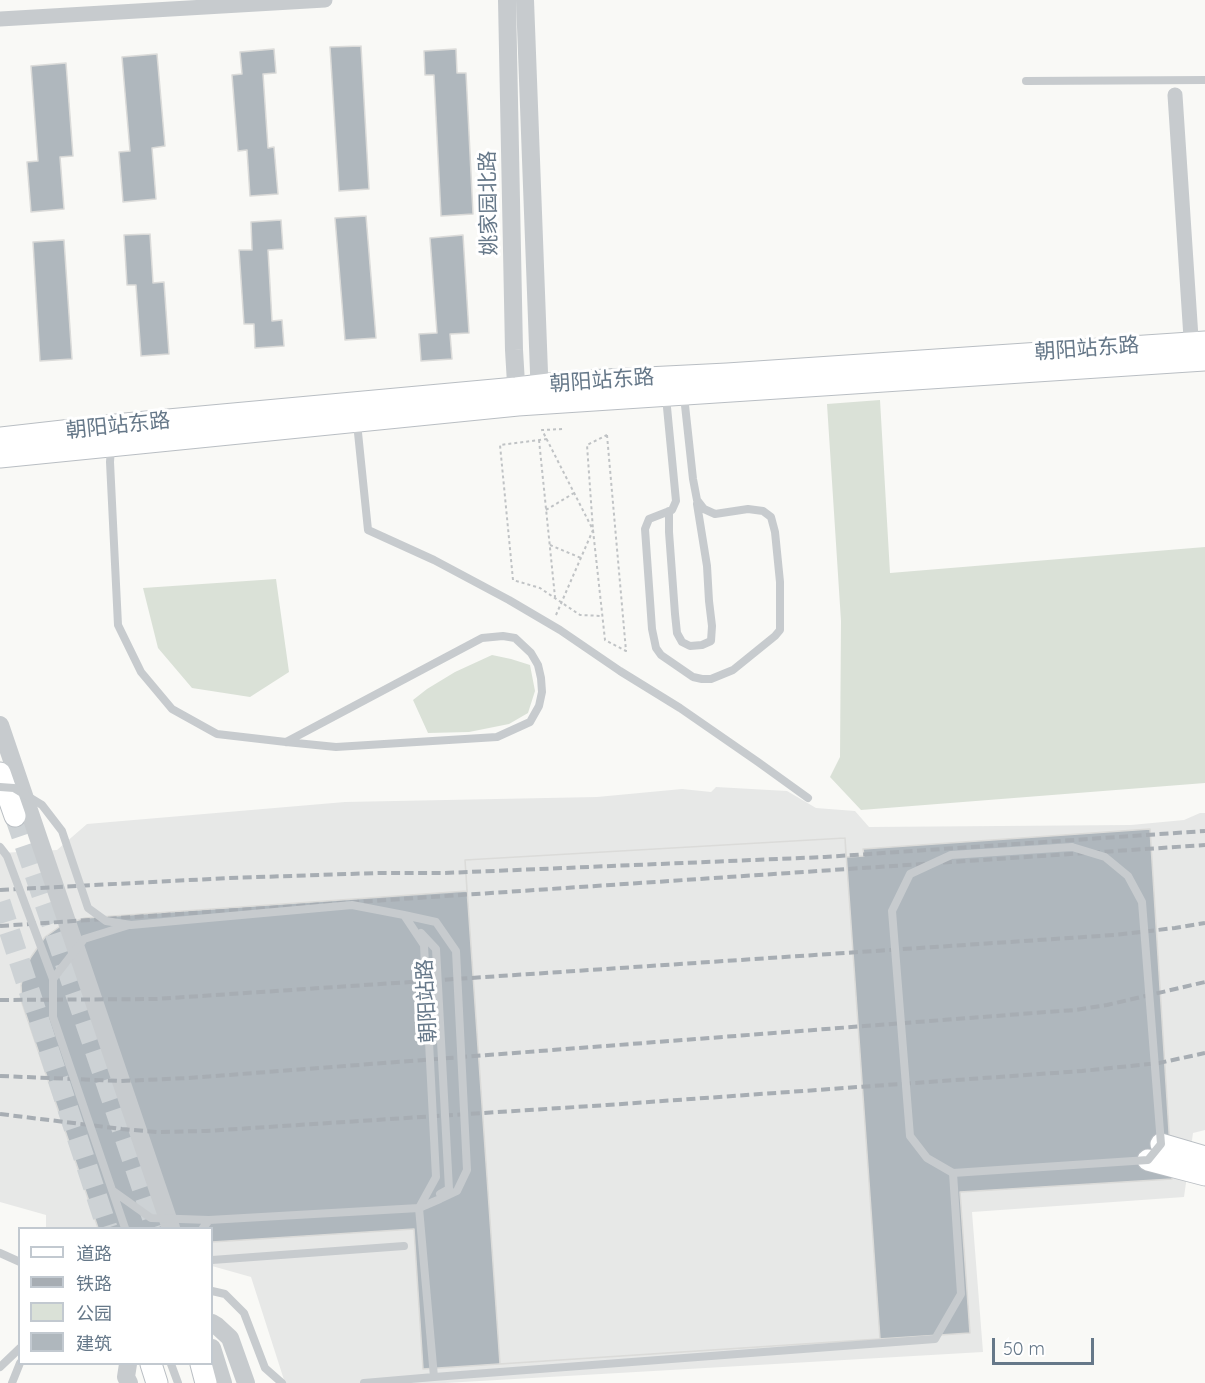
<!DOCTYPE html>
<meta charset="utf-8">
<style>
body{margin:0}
#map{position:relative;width:1205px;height:1383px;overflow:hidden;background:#f9f9f6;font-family:Quicksand,"Noto Sans SC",sans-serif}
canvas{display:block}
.legend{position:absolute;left:18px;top:1227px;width:195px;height:138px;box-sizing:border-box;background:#fff;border:2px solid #c2c9d0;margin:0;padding:8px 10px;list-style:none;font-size:18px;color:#667889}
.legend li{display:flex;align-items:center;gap:12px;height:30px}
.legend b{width:30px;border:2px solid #c2c9d0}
.scale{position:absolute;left:992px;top:1338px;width:102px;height:27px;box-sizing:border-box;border:3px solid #667889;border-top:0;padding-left:8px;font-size:18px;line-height:21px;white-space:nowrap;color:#667889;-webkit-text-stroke:4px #fff;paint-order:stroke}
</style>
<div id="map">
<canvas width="1205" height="1383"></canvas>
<ul class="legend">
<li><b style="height:8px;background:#fff"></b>道路</li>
<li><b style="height:8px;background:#a7adb3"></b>铁路</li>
<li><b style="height:16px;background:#dae1d7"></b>公园</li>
<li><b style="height:16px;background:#afb7bd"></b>建筑</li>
</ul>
<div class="scale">50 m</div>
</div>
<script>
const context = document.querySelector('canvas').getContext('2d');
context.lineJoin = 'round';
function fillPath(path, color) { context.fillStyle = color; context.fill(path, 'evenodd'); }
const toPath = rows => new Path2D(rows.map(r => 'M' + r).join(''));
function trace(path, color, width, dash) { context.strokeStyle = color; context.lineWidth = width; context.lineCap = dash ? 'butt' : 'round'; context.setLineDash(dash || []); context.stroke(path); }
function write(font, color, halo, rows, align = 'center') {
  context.font = font + ' Quicksand,"Noto Sans SC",sans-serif'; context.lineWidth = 6; context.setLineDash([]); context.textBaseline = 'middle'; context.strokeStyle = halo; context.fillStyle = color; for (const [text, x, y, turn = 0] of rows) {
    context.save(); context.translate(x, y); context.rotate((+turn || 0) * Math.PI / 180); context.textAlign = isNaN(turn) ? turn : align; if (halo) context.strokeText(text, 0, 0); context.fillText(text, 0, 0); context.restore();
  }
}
fillPath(toPath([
 [716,787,787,791,816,808,855,811,869,827,1131,825,1184,820,1200,813,1205,813,1205,1130,1193,1133,1184,1197,972,1212,983,1352,445,1383,285,1383,251,1277,212,1266,212,1228,46,1228,46,1215,0,1202,0,853,57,850,87,824,345,802,597,797,682,789,711,792]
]), '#e7e8e7');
fillPath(toPath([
 [880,400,890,573,1205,547,1205,783,861,810,830,777,840,757,841,621,827,404],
 [276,579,289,672,250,697,192,688,158,648,143,588],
 [492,655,511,659,530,665,535,691,528,713,509,724,469,732,428,733,413,700,427,689,455,672]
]), '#dae1d7');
const building = toPath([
 [361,46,369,189,339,191,330,47,361,46],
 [274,49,276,73,263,74,268,148,274,147,278,194,250,196,247,150,238,151,232,75,242,74,240,52,274,49],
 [456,49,457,73,466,73,473,214,441,216,434,75,425,75,424,51,456,49],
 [157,54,165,146,152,148,156,199,123,202,119,152,130,151,122,57,157,54],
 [66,63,73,156,60,157,64,209,31,212,27,162,38,161,31,66,66,63],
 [366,216,376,338,345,340,335,218,366,216],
 [281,220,283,249,268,250,272,321,282,320,284,346,255,348,254,324,244,324,239,250,252,250,251,222,281,220],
 [150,234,153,283,164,282,169,354,141,356,136,285,127,285,124,235,150,234],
 [463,235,469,333,450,334,452,359,421,361,419,334,437,333,430,238,463,235],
 [64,240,72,359,40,361,33,242,64,240],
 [1150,829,1172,1179,960,1192,970,1333,423,1369,414,1229,212,1242,212,1228,98,1228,22,1003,21,985,25,969,31,957,45,937,62,925,85,918,467,891,465,860,845,838,846,857,864,856,863,849,1150,829],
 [845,838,880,1339,500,1364,465,860,845,838]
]);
fillPath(building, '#afb7bd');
trace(building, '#dbdbd9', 1.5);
trace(toPath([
 [15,816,156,1228],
 [0,902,107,1228]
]), '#cdd2d5', 21, [21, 10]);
const secondary = toPath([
 [0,438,125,424,516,388,566,382,727,374,1205,342],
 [0,457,518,405,1205,360],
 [0,773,15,816],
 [1161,1144,1205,1157],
 [1148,1160,1205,1175],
 [151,1364,157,1383],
 [201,1364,206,1383]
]);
trace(secondary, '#b9bec3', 23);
trace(toPath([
 [607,435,626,651,605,640,593,530,587,445,607,435],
 [547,439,500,445,513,580,540,588,580,615,602,616],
 [539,440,555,597],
 [546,510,574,493],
 [550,545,581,558],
 [556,615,593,530,542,430,564,429]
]), '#c0c3c5', 2, [3, 3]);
trace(toPath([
 [1026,81,1205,80],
 [666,397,676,501,672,510,649,519,645,529,652,629,656,648,661,655,693,677,702,679,711,679,733,670,775,636,780,630,780,582,775,532,771,517,763,511,748,509,715,514,704,509,697,500,693,479,684,396],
 [357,423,368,530,434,560,509,600,560,630,620,671,680,708,758,762,808,798],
 [111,448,110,462,118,625,141,672,172,709,217,734,286,742,336,747,497,737,530,722,539,706,542,692,541,678,538,665,531,653,515,638,503,636,482,638,286,742],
 [669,511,669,532,675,614,677,633,682,642,690,646,702,645,711,641,712,626,709,601,707,566,697,504],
 [0,1253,20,1262],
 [212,1260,404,1246],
 [212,1291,225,1294,244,1313,265,1368,282,1383],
 [171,1364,178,1383],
 [0,1367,20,1348],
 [434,1377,935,1339,961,1294,953,1173],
 [12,1383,20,1363],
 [364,1383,434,1377,419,1208]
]), '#c7cbce', 8);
trace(toPath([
 [0,19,325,0],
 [1175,95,1192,353]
]), '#c7cbce', 15);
trace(toPath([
 [507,0,514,350,517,400],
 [525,0,540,399],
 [0,725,171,1228],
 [212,1323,217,1326,230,1338,246,1383],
 [212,1348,223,1383],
 [128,1364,126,1377,129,1383]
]), '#c7cbce', 18);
trace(secondary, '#fff', 21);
trace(toPath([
 [0,890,229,878,378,873,445,873,825,857,1205,831],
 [0,926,1205,845],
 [0,1000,156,999,1114,935,1175,928,1205,923],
 [0,1076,121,1081,189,1078,1047,1012,1075,1010,1107,1005,1205,982],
 [0,1114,122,1129,157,1132,206,1131,607,1105,1082,1071,1159,1063,1205,1053]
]), '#a7adb3', 4, [9, 4.5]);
trace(toPath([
 [0,787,14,788,42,805,62,831,88,908,106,921,131,925,352,905,404,915,424,945,436,1177,419,1208,209,1220,203,1228],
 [0,847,7,856,53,979,53,1017,125,1228],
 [1072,847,1105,857,1128,876,1142,902,1161,1144,1148,1160,953,1173,927,1158,910,1136,892,911,910,874,951,855,1072,847],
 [404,915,436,922,456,951,467,1170,457,1191,440,1199,419,1208],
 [421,933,436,949,449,1189,440,1194],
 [53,979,84,939,129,925],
 [113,1191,151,1218,209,1220]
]), '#c7cbce', 8);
write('21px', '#667889', '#fff', [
 ["姚家园北路",489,203,-91],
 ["朝阳站东路",1087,349,-4],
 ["朝阳站东路",602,381,-4],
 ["朝阳站东路",118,426,-6],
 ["朝阳站路",427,1001,-93]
]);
</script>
